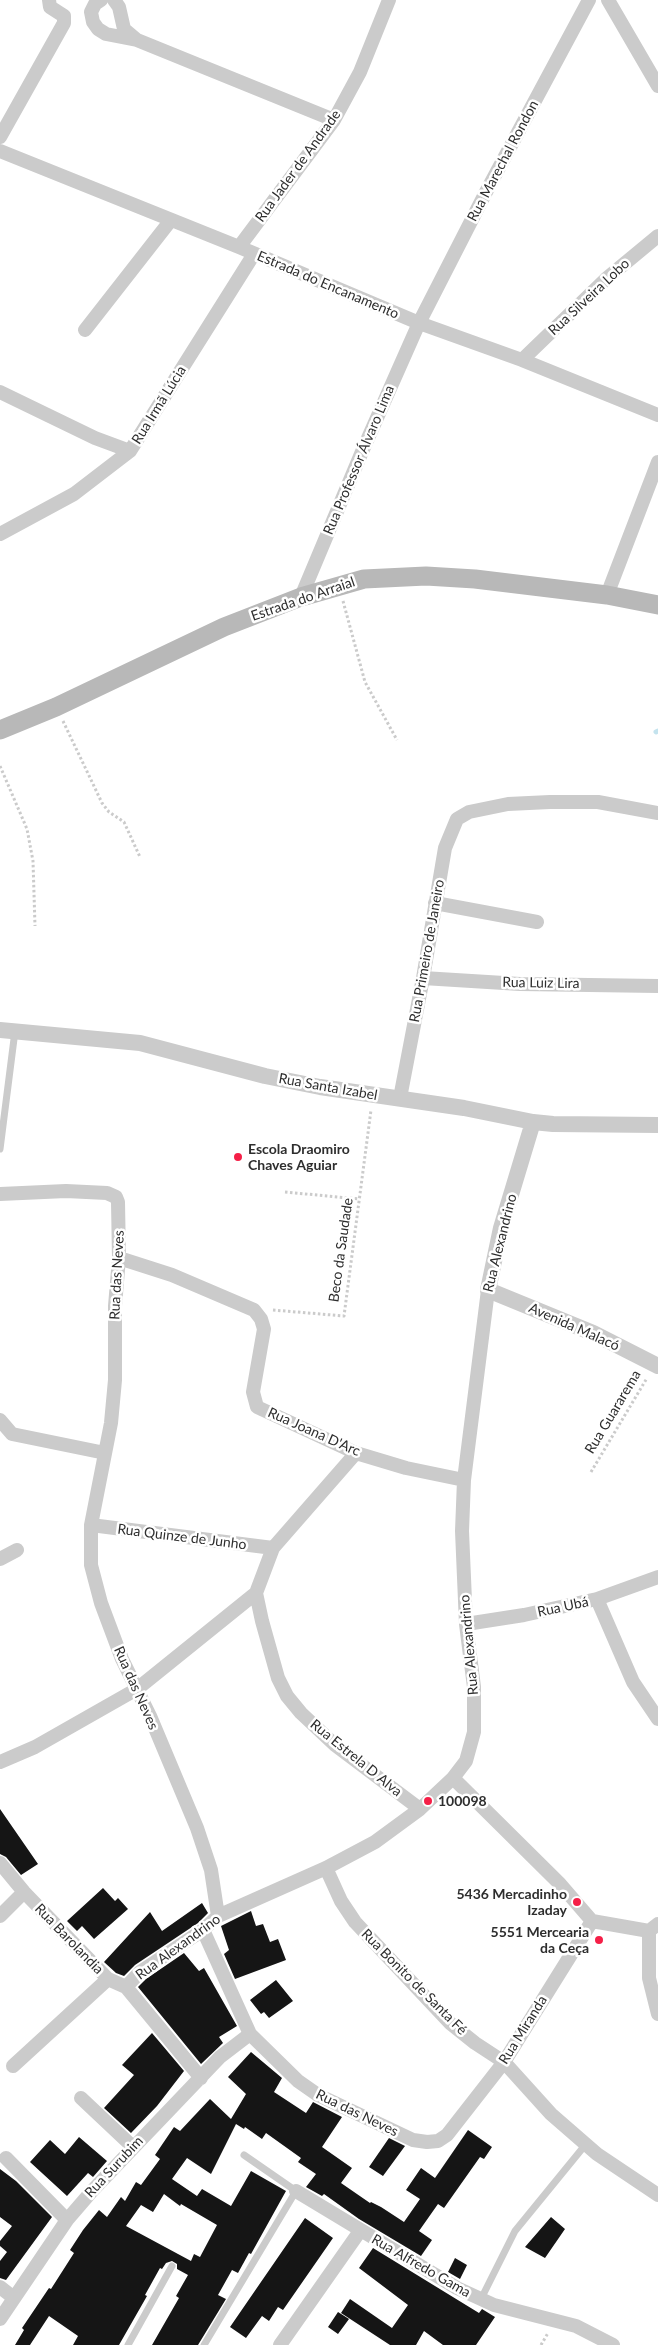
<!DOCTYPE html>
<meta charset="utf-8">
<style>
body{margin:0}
canvas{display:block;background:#fff}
</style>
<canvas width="658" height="2345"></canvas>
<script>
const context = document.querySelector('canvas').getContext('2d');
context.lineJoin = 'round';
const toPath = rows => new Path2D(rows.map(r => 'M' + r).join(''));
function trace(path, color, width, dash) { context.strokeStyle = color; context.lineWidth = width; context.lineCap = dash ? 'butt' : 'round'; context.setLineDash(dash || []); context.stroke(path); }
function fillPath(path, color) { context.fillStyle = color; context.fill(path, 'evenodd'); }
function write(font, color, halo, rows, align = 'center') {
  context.font = font + ' Lato,sans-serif'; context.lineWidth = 5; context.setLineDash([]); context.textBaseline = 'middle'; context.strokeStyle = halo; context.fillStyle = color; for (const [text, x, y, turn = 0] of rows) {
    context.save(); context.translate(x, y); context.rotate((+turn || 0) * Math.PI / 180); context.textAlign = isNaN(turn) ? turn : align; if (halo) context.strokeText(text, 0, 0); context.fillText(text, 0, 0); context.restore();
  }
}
trace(toPath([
 [656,732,658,731]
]), '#c4e3ee', 5);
fillPath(toPath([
 [0,1809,38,1864,21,1875,6,1857,0,1854],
 [103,1888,115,1901,118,1898,128,1909,94,1939,82,1926,77,1931,67,1921],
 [202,1903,208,1913,198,1923,135,1965,124,1976,116,1973,104,1962,150,1912,162,1931],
 [251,1911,256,1926,263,1924,270,1942,278,1939,286,1960,235,1979,224,1954,229,1950,221,1926],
 [184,1953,199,1971,204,1968,237,2026,219,2037,223,2043,201,2064,138,1987,146,1979],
 [276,1980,293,2001,269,2018,264,2012,261,2014,250,2000],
 [152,2033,184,2071,157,2106,131,2133,104,2108,134,2075,122,2065],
 [251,2052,282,2078,274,2092,306,2113,313,2102,342,2117,322,2147,352,2168,341,2183,370,2203,371,2202,381,2207,404,2222,420,2199,406,2190,421,2168,435,2178,468,2130,492,2147,484,2159,480,2157,444,2208,438,2204,419,2231,432,2240,421,2256,359,2219,324,2194,322,2196,306,2187,316,2174,298,2162,301,2158,266,2133,262,2139,245,2127,244,2129,236,2124,211,2174,187,2158,172,2179,197,2196,202,2189,231,2206,251,2171,286,2191,251,2254,249,2253,238,2273,232,2270,218,2295,226,2299,198,2345,152,2345,179,2298,176,2296,188,2275,177,2269,177,2264,172,2261,166,2263,162,2269,160,2268,145,2295,147,2296,119,2345,73,2345,78,2336,49,2316,30,2345,15,2345,24,2330,22,2328,49,2288,51,2289,74,2253,70,2250,83,2230,99,2210,107,2217,121,2197,125,2201,136,2182,141,2185,160,2159,155,2155,174,2127,180,2131,210,2099,231,2119,246,2094,228,2077],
 [164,2194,180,2206,181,2204,217,2225,200,2257,194,2254,191,2261,126,2226,141,2205,153,2212],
 [79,2137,107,2161,93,2177,88,2173,67,2196,30,2162,50,2140,65,2154],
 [389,2138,405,2146,383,2176,369,2167],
 [0,2169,16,2181,52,2217,6,2280,0,2278,0,2261,7,2252,0,2246,0,2241,12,2226,0,2217],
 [551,2217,565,2229,545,2258,525,2247],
 [305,2218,333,2238,283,2310,278,2307,269,2321,262,2316,246,2338,230,2327],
 [373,2248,479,2313,482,2309,495,2317,476,2345,443,2345,424,2331,416,2345,390,2345,341,2313,350,2299,392,2328,408,2305,359,2268],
 [455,2258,467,2265,460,2279,448,2272],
 [338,2312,349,2319,338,2334,328,2327]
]), '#151515');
trace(toPath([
 [343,601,365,682,397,740],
 [63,721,102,803,109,812,124,822,140,857],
 [0,766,27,829,33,861,35,926],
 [285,1192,359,1199],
 [273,1310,344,1316,371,1110],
 [591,1472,647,1378],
 [541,2345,548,2333]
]), '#cbcbcb', 3, [2.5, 2.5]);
trace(toPath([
 [0,1149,15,1031],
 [481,2299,515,2231,586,2144],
 [128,2345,172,2266],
 [204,2345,296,2191,244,2155]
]), '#cbcbcb', 7);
trace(toPath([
 [101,0,95,4,91,12,93,22,98,29,106,34,137,40,334,120],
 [114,0,119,7,124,29,137,40],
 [608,0,658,86],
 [0,137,64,23,64,16,50,7,49,0],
 [0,151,239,247,419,323,522,360,658,415],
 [239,247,334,120,360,72,389,0],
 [85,330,171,220],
 [522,360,606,279,658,236],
 [0,392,95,438,130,451],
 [0,534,74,494,130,451,254,254],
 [607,595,658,462],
 [301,597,361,454,419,323,486,192,589,0],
 [435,903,537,922],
 [423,978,520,984,658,986],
 [400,1098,423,978,445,848,457,819,469,812,508,804,550,802,598,802,658,813],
 [0,1194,66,1191,107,1193,116,1197,118,1202,119,1258,115,1306,115,1380,111,1423,91,1525,91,1565,101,1603,122,1659,150,1716,197,1828,211,1870,218,1916],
 [119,1258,172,1275,254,1310,261,1319,264,1329,253,1392,257,1407,356,1453,406,1468,464,1480],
 [0,1420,12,1434,105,1453],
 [91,1525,273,1548],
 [0,1559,17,1550],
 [256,1593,262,1621,278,1678,287,1696,301,1713,335,1745,420,1809],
 [597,1599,633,1682,658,1719],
 [466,1624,524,1615,597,1599,658,1577],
 [0,1762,35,1747,137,1689,256,1593,273,1548,356,1453],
 [453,1778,560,1884,592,1921,649,1931,658,1924],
 [0,1863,24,1892,108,1979,126,1987,201,2078],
 [326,1868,341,1901,355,1922,450,2023,475,2043,504,2062,551,2114,597,2154,658,2195],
 [0,1916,24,1892],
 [203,1930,250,2034,298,2081,318,2095,413,2140,427,2142,438,2141,447,2135,504,2062,592,1921],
 [649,1931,649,1978,658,2014],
 [126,1987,140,1972,203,1930,218,1916,326,1868,375,1842,420,1809,453,1778,466,1761,474,1732,474,1687,466,1624,462,1531,464,1480,488,1290],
 [13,2066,108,1979],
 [81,2098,133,2147],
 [6,2158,67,2220],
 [296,2191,457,2288,494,2305,576,2326,613,2345],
 [0,2287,14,2298],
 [0,2319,67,2220,92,2191,220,2057,250,2034],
 [280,2345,360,2231]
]), '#cbcbcb', 14);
trace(toPath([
 [0,1030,140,1043,265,1076,320,1087,464,1108,533,1122,553,1124,658,1125],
 [533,1122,501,1228,488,1290,593,1333,658,1366]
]), '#cbcbcb', 16);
trace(toPath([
 [0,730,56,707,224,627,301,597,364,579,426,576,475,579,607,595,658,605]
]), '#b8b8b8', 19);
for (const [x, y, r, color] of [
 [238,1157,5,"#f51f47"],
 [428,1801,5,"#f51f47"],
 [577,1902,5,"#f51f47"],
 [599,1940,5,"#f51f47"]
]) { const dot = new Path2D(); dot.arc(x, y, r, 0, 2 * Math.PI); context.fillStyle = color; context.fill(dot); trace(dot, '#fff', 2); }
write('14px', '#2e2e2e', '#fff', [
 ["Rua Marechal Rondon",503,161,-62],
 ["Rua Jader de Andrade",298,166,-54],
 ["Estrada do Encanamento",328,285,23],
 ["Rua Silveira Lobo",589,297,-43],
 ["Rua Irmã Lúcia",159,405,-58],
 ["Rua Professor Álvaro Lima",359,460,-67],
 ["Estrada do Arraial",303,599,-19],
 ["Rua Primeiro de Janeiro",427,951,-80],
 ["Rua Luiz Lira",541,983,1],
 ["Rua Santa Izabel",328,1087,10],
 ["Rua Alexandrino",500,1243,-76],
 ["Beco da Saudade",341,1250,-82],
 ["Rua das Neves",117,1275,-87],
 ["Avenida Malacó",574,1327,24],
 ["Rua Guararema",613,1412,-59],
 ["Rua Joana D'Arc",314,1432,24],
 ["Rua Quinze de Junho",182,1537,7],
 ["Rua Ubá",563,1607,-12],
 ["Rua Alexandrino",469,1645,-95],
 ["Rua das Neves",136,1688,66],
 ["Rua Estrela D Alva",356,1758,39],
 ["Rua Barolandia",69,1939,46],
 ["Rua Alexandrino",178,1947,-36],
 ["Rua Bonito de Santa Fé",414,1982,45],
 ["Rua Miranda",523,2030,-58],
 ["Rua das Neves",357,2113,26],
 ["Rua Surubim",114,2167,-47],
 ["Rua Alfredo Gama",421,2266,30]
]);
write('bold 14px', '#2e2e2e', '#fff', [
 ["Escola Draomiro",248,1149],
 ["Chaves Aguiar",248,1165],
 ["100098",438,1801],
 ["5436 Mercadinho",567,1894,"right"],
 ["Izaday",567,1910,"right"],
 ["5551 Mercearia",589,1932,"right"],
 ["da Ceça",589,1948,"right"]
], 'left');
</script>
